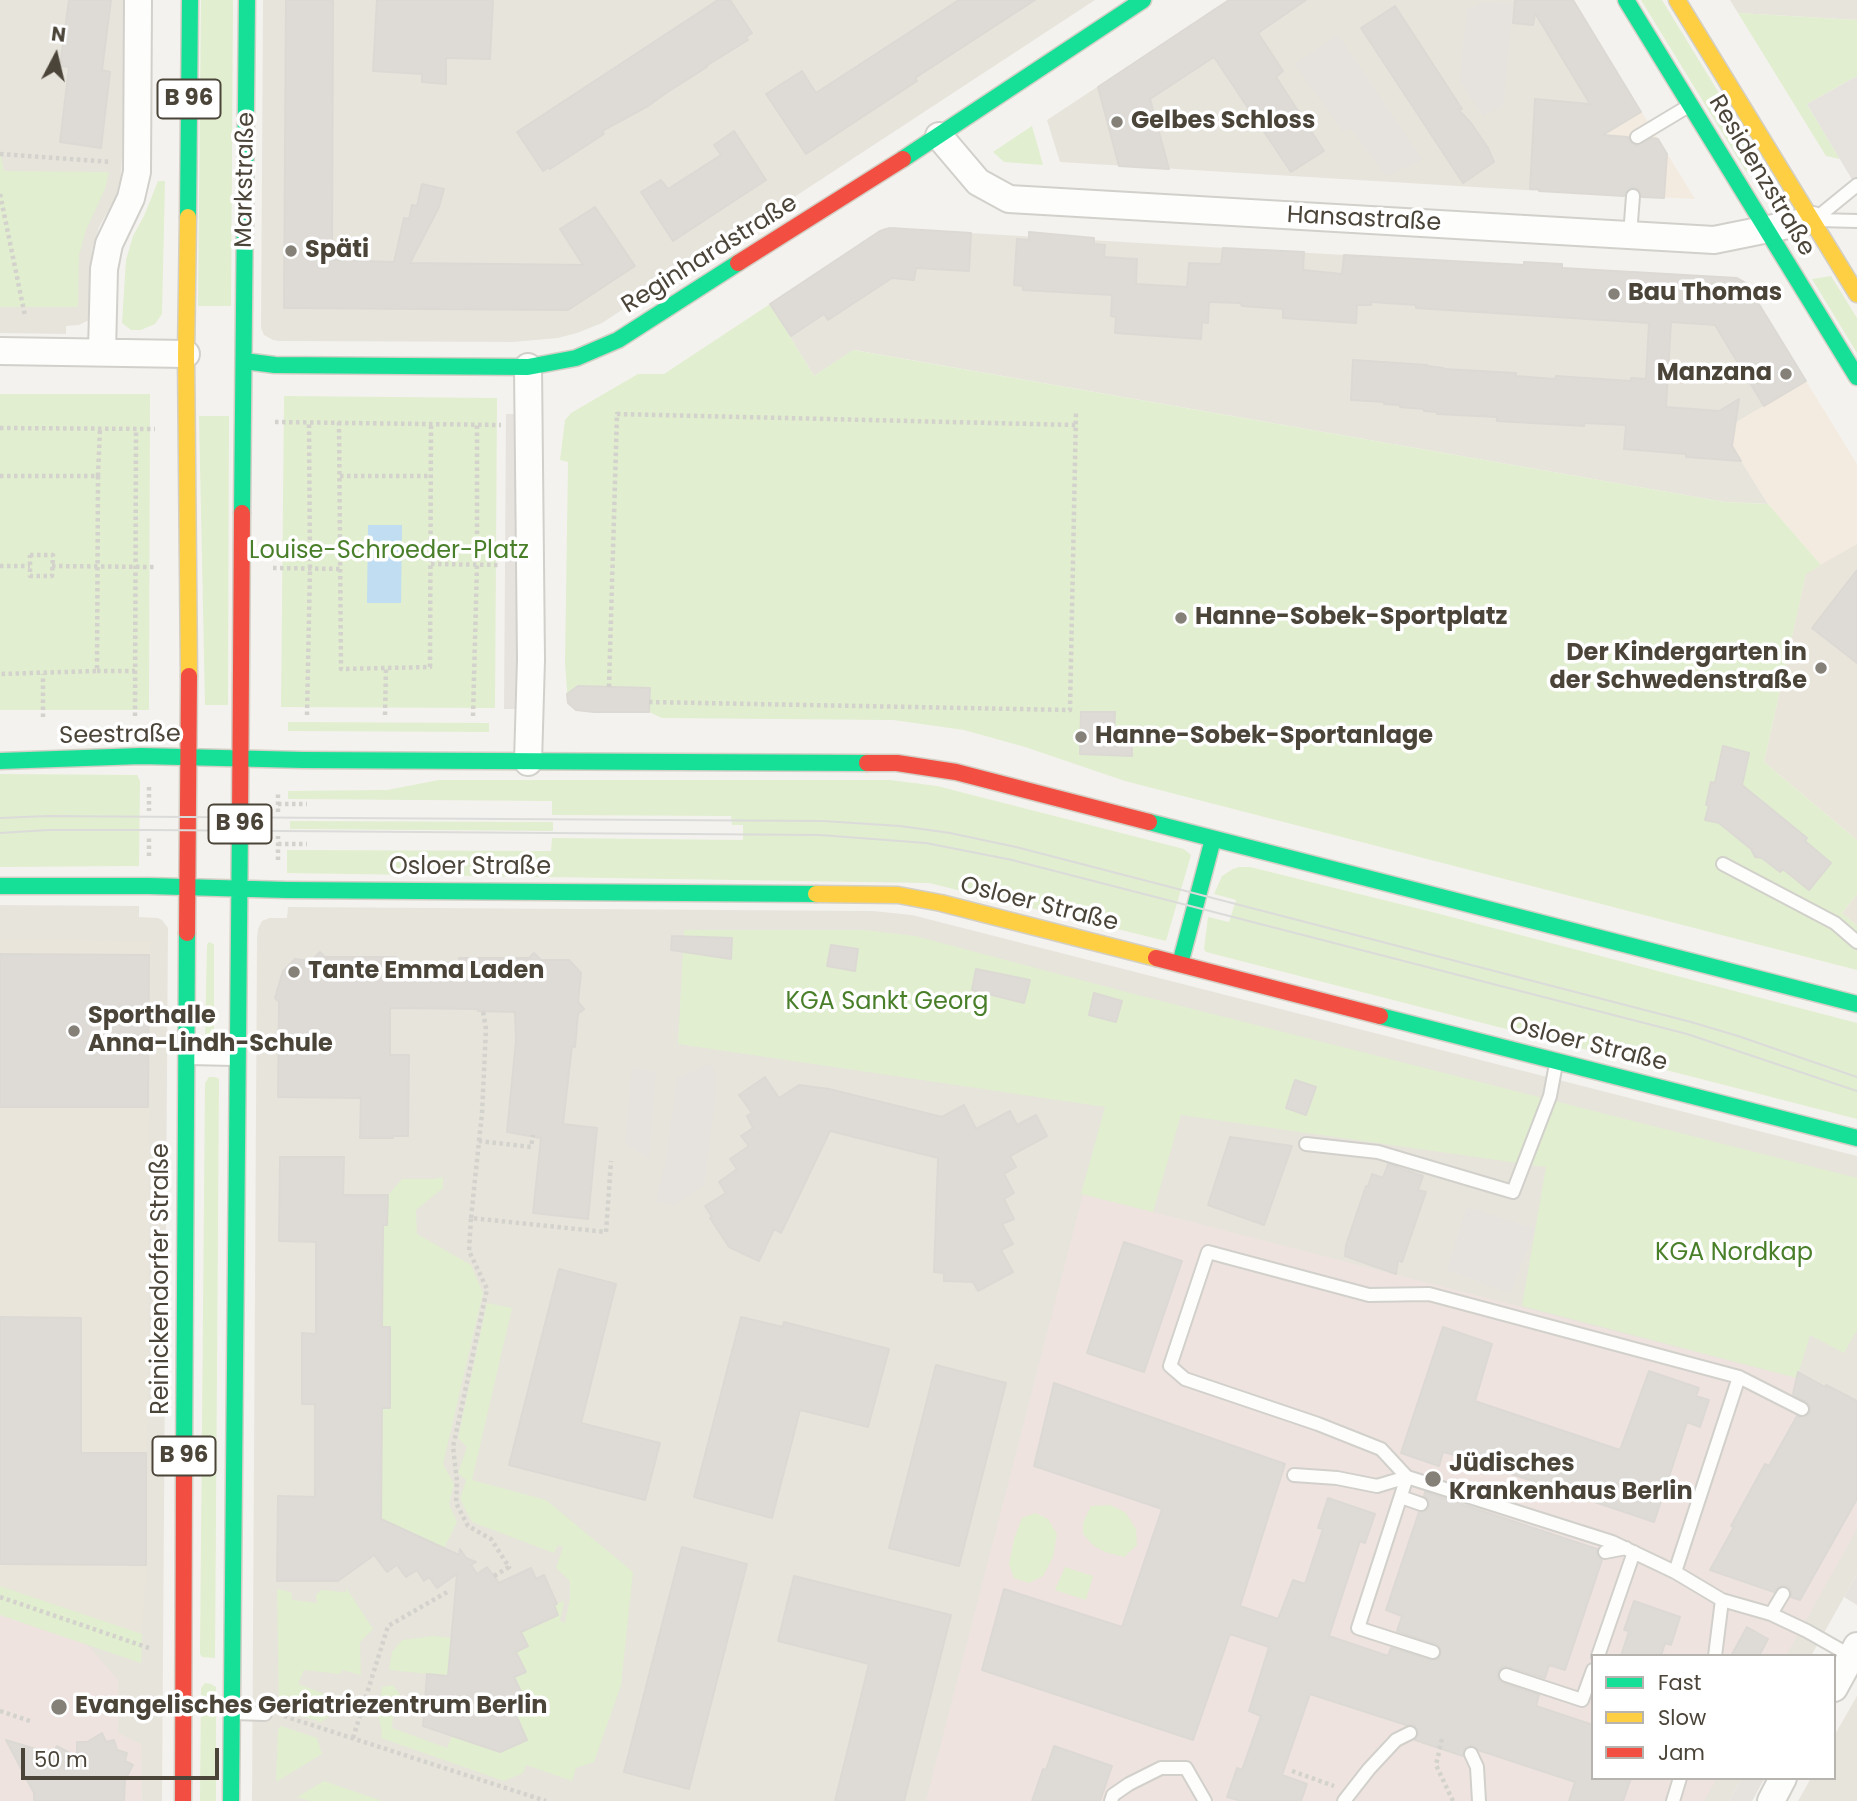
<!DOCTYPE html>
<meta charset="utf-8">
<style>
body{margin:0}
#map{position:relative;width:1857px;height:1801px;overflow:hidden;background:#f4f2ee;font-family:Poppins,sans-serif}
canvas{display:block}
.legend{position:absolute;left:1591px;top:1654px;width:245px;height:126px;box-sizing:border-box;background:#fff;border:2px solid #b7b4b0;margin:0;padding:9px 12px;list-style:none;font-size:21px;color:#4b4439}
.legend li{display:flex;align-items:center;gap:14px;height:35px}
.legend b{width:35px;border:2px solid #b7b4b0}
.north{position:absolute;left:21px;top:21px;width:70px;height:70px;-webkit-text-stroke:5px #fff;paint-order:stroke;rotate:7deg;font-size:19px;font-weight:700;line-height:28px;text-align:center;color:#4b4439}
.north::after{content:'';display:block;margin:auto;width:24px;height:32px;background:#4b4439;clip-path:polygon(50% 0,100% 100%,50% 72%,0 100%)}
.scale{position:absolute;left:21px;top:1748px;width:198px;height:32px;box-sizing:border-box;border:4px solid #4b4439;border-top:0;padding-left:9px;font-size:21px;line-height:24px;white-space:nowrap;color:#4b4439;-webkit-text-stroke:5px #fff;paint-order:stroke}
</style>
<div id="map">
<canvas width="1857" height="1801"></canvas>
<ul class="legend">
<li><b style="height:9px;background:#16e098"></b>Fast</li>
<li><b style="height:9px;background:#ffcf43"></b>Slow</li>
<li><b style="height:9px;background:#f24e42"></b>Jam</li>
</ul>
<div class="north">N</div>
<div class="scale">50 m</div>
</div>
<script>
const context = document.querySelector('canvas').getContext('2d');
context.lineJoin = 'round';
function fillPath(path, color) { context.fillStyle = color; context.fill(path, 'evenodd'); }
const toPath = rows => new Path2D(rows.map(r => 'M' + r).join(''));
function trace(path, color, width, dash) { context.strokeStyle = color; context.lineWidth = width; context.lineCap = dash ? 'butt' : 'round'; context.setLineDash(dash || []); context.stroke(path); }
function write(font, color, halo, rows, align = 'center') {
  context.font = font + ' Poppins,sans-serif'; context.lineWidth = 7; context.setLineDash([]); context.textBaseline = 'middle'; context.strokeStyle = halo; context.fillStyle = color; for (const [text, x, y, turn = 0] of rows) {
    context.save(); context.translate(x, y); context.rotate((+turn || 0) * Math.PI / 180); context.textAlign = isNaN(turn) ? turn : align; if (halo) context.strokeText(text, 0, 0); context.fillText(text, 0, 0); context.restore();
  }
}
fillPath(toPath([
 [0,0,125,0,124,117,121,178,117,195,99,227,92,251,89,320,79,325,66,326,66,334,0,333],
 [263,0,1095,0,602,323,577,333,558,338,513,342,279,341,273,340,264,335,261,328],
 [1229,0,1573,0,1633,98,1601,118,1590,194,1060,162,1047,120],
 [1730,0,1857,0,1857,20,1738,13],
 [885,228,1737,278,1746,283,1806,381,1735,423,1732,446,1768,504,1725,502,854,350,814,376,770,304],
 [0,905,139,906,139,917,158,918,162,920,168,928,162,1801,0,1801],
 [288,907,873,911,912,915,1857,1156,1857,1574,1811,1656,1593,1656,1593,1778,1742,1778,1729,1801,252,1801,257,938,258,929,262,921,269,918,287,918],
 [1857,1696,1857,1801,1798,1801,1811,1778,1834,1778,1834,1736]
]), '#e7e4dc');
fillPath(toPath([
 [1633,98,1695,199,1590,194,1601,118],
 [1806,381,1857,464,1857,544,1821,565,1768,504,1732,446,1735,423]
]), '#f3ebdf');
fillPath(toPath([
 [1857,544,1857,840,1764,762,1806,573],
 [1857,894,1857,926,1842,913],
 [0,939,150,942,146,1565,142,1634,0,1586]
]), '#eae5da');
fillPath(toPath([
 [1083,1194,1797,1378,1857,1429,1857,1529,1786,1656,1593,1656,1593,1778,1717,1778,1704,1801,926,1801],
 [0,1615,88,1645,118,1680,118,1733,141,1744,142,1801,0,1801]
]), '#eee3df');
fillPath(toPath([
 [201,0,233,0,231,306,198,306],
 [1641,0,1662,0,1766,170,1747,173],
 [1738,13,1857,20,1857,76,1807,104,1840,159,1826,156],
 [1032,126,1043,165,1004,162,993,152],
 [0,151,4,171,109,172,105,189,86,230,79,255,78,307,0,307],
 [158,181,165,181,162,314,155,324,141,330,131,330,122,323,126,260,133,236,144,216],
 [1831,276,1857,318,1857,353,1812,279],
 [770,304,814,376,853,350,1725,502,1768,504,1821,565,1806,574,1764,762,1857,840,1857,894,1842,913,1857,926,1857,970,1125,781,1025,747,964,730,893,720,662,718,649,712,594,712,576,710,568,703,565,663,568,462,560,460,565,420,571,413,638,374,664,374],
 [0,394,150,394,149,710,0,710],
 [284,396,497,398,495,708,281,707],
 [199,416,229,416,228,705,205,705],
 [288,722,489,723,489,732,288,731],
 [0,774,137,775,140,781,139,866,0,867],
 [439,780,890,780,937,786,1184,849,1191,855,1166,941,929,883,287,873,287,850,551,851,552,838,743,840,743,825,732,825,731,816,552,815,552,801,288,799,288,791,387,790],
 [290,821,553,822,553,831,290,829],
 [1239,867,1250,867,1436,913,1857,1023,1857,1119,1206,952,1204,949,1208,917,1229,922,1236,900,1214,894,1222,876,1233,869],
 [684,930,865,930,915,936,1134,994,1857,1178,1857,1330,1844,1353,1810,1335,1797,1378,1522,1306,1546,1167,1181,1115,1153,1212,1081,1194,1105,1107,678,1044],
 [209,942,214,944,214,1041,212,1043,206,1041,205,1037,207,945],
 [209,1077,215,1077,219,1079,215,1658,202,1657,200,1654,205,1083],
 [443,1177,443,1188,416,1210,417,1234,471,1265,483,1293,443,1464,454,1484,449,1504,457,1522,444,1548,378,1518,381,1514,381,1485,377,1484,382,1471,382,1408,390,1391,390,1379,386,1365,390,1365,390,1327,379,1327,379,1313,382,1313,383,1301,379,1287,383,1287,383,1275,379,1262,383,1261,383,1249,379,1236,383,1236,383,1225,388,1224,388,1195,402,1179,434,1179],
 [487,1303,512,1308,472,1480,546,1500,633,1572,621,1685,594,1762,576,1768,572,1781,526,1765,523,1773,504,1781,381,1738,382,1732,378,1714,382,1687,393,1685,403,1699,402,1705,394,1705,392,1728,447,1748,452,1736,500,1752,527,1740,515,1713,516,1712,513,1706,514,1677,526,1672,516,1652,528,1646,520,1629,558,1615,554,1605,563,1601,564,1603,560,1621,565,1623,570,1598,570,1581,556,1568,563,1547,558,1545,554,1553,472,1522,460,1499,466,1480,458,1473,467,1447,458,1438],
 [1110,1505,1125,1512,1136,1529,1137,1545,1124,1557,1105,1552,1093,1545,1083,1534,1083,1523,1091,1506],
 [1035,1513,1048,1519,1057,1534,1053,1557,1043,1576,1029,1583,1014,1578,1009,1564,1014,1539,1022,1518],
 [1065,1567,1093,1576,1086,1600,1055,1590],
 [0,1586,142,1634,141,1663,0,1615],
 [347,1589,373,1629,360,1642,361,1675,342,1670,340,1674,304,1670,298,1684,349,1703,321,1722,279,1709,277,1589,291,1592,292,1600,317,1603,316,1595,321,1590,345,1592],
 [434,1636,451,1638,448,1676,389,1670,392,1652,402,1640],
 [205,1683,211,1684,216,1687,216,1801,200,1801,201,1688],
 [281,1726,317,1738,322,1754,276,1782,278,1729],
 [324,1781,382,1801,310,1801,297,1797]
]), '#e1eecf');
fillPath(toPath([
 [1485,2,1513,4,1503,105,1483,116,1460,81,1467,9],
 [1338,35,1422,160,1386,176,1351,128,1343,131,1295,64],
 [1857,76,1857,188,1807,104],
 [506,414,524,414,523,709,504,709],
 [710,1064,716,1077,716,1093,704,1185,674,1205,656,1201,666,1160,677,1078],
 [632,1068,656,1072,649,1158,625,1143],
 [1467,1207,1535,1229,1510,1293,1447,1270],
 [1857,1574,1857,1605,1844,1597],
 [1742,1778,1765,1778,1752,1801,1729,1801]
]), '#e6e3df');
fillPath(toPath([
 [368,525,402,525,401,603,367,603]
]), '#c0ddf1');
const building = toPath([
 [69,0,111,0,102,70,110,72,101,148,60,142,69,67,60,66,69,0],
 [286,0,333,0,332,260,394,262,404,218,409,219,412,205,417,206,422,184,444,189,439,207,410,263,583,265,560,229,595,207,635,266,568,310,284,308,286,0],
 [377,0,493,0,490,59,446,58,446,84,422,82,422,74,373,71,377,0],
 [718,0,730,0,752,33,746,37,748,40,706,66,707,67,666,93,648,106,602,131,604,134,550,169,549,167,543,171,517,132,718,0],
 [959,0,1035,0,915,78,917,81,806,154,766,94,802,71,816,93,959,0],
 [1229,0,1306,0,1258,33,1283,71,1276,77,1324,151,1291,172,1214,57,1150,99,1169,169,1119,166,1098,87,1229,0],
 [1515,0,1573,0,1641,112,1603,135,1628,137,1630,142,1636,146,1652,138,1658,139,1667,154,1664,198,1642,197,1638,189,1633,187,1626,191,1624,196,1539,191,1539,189,1530,189,1535,99,1590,104,1535,13,1533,25,1513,23,1515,0],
 [1395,6,1462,109,1458,109,1471,123,1488,148,1494,162,1463,183,1361,28,1395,6],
 [734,131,766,180,673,241,641,192,661,180,668,189,721,155,714,145,734,131],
 [890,228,971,233,969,271,916,268,914,280,892,278,828,320,824,314,791,336,770,304,880,231,890,228],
 [1029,232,1094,238,1094,244,1105,245,1104,257,1137,259,1136,284,1187,287,1189,263,1221,264,1223,248,1304,252,1303,270,1342,274,1344,255,1524,265,1524,262,1562,264,1562,268,1737,278,1746,283,1806,381,1764,406,1715,325,1671,322,1666,407,1719,411,1739,399,1732,446,1741,461,1686,457,1686,454,1624,449,1626,425,1584,423,1584,426,1497,421,1497,417,1437,414,1437,412,1424,411,1424,409,1400,407,1400,405,1384,404,1384,402,1351,400,1353,360,1427,365,1427,366,1443,368,1444,369,1516,373,1516,376,1555,379,1556,376,1631,381,1631,378,1646,379,1649,323,1416,308,1416,305,1371,302,1371,305,1357,305,1356,323,1283,318,1283,309,1242,306,1240,303,1209,302,1208,323,1202,322,1201,339,1115,333,1116,317,1111,316,1112,295,1023,290,1023,286,1014,285,1017,239,1029,240,1029,232],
 [1857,570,1857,663,1812,628,1857,570],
 [578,686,650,688,649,712,594,712,576,710,568,703,567,694,578,686],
 [1081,712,1115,712,1114,733,1132,734,1132,756,1080,754,1081,712],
 [1723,746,1749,753,1742,785,1807,838,1805,841,1831,863,1809,890,1783,869,1780,872,1762,858,1755,857,1751,849,1719,823,1705,820,1709,805,1706,805,1711,782,1715,783,1723,746],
 [672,936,732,938,731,959,671,950,672,936],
 [831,945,858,949,855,971,827,966,831,945],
 [320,952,325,957,396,957,395,963,459,964,459,958,529,958,534,953,541,960,569,960,581,973,578,1002,584,1009,578,1014,575,1047,572,1046,563,1124,597,1128,588,1219,533,1213,541,1138,507,1132,516,1041,515,1012,478,1011,478,1009,390,1008,390,1055,409,1055,408,1136,393,1136,393,1138,360,1138,361,1098,278,1097,279,1002,275,998,283,971,295,959,311,961,320,952],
 [0,954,149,955,148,1107,0,1107,0,954],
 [976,969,1030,980,1024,1003,972,990,976,969],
 [1094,993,1122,1001,1116,1022,1089,1015,1094,993],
 [765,1077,779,1098,799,1085,829,1089,942,1117,964,1105,976,1129,1010,1111,1017,1125,1036,1115,1047,1136,1010,1156,1016,1167,1004,1174,1014,1193,1004,1199,1014,1219,1002,1224,1013,1244,1001,1250,1013,1272,978,1291,973,1282,944,1281,944,1273,934,1272,938,1158,830,1131,781,1233,774,1229,759,1261,729,1247,710,1218,712,1217,705,1206,726,1193,719,1182,737,1169,730,1159,749,1146,741,1136,753,1128,747,1116,752,1113,739,1095,765,1077],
 [1295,1080,1316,1087,1306,1115,1286,1108,1295,1080],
 [1230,1137,1292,1146,1264,1225,1208,1205,1230,1137],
 [280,1157,344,1157,343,1195,388,1195,387,1225,383,1225,382,1327,390,1327,390,1408,382,1408,381,1519,459,1555,460,1549,466,1558,476,1562,471,1565,477,1574,487,1567,499,1583,531,1568,536,1579,544,1575,557,1604,554,1605,558,1615,521,1632,528,1646,516,1652,526,1672,514,1677,525,1700,513,1706,516,1712,515,1713,527,1740,500,1752,423,1726,427,1674,448,1676,457,1574,437,1588,429,1577,424,1581,417,1570,406,1577,397,1565,387,1572,374,1555,338,1581,277,1581,278,1496,315,1497,315,1404,302,1404,302,1333,316,1334,316,1242,279,1241,280,1157],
 [1388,1164,1423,1176,1418,1190,1426,1192,1402,1262,1398,1260,1396,1274,1345,1256,1346,1245,1366,1186,1368,1187,1372,1174,1383,1178,1388,1164],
 [1124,1242,1182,1261,1144,1372,1087,1353,1124,1242],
 [559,1269,616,1284,581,1423,660,1443,645,1500,509,1465,559,1269],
 [0,1317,81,1318,81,1453,146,1453,146,1565,0,1564,0,1317],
 [741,1317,783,1327,784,1322,889,1349,868,1427,800,1410,772,1518,694,1497,741,1317],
 [1443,1327,1492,1344,1475,1401,1620,1450,1649,1371,1699,1388,1696,1396,1709,1400,1700,1427,1687,1422,1654,1522,1455,1455,1443,1452,1439,1466,1401,1453,1443,1327],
 [936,1365,1006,1383,959,1566,889,1548,936,1365],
 [1798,1372,1825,1387,1826,1385,1857,1401,1857,1499,1800,1600,1791,1597,1791,1590,1787,1586,1779,1586,1774,1592,1710,1570,1734,1527,1731,1526,1765,1464,1769,1466,1797,1416,1806,1417,1810,1412,1809,1404,1793,1394,1798,1372],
 [1054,1383,1285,1464,1240,1606,1278,1619,1293,1580,1305,1584,1323,1529,1318,1528,1328,1498,1375,1514,1365,1543,1360,1541,1329,1636,1388,1656,1391,1648,1431,1660,1438,1659,1441,1654,1441,1649,1436,1644,1397,1631,1402,1616,1386,1610,1419,1512,1426,1511,1429,1506,1428,1499,1424,1496,1425,1492,1597,1549,1598,1557,1602,1560,1565,1670,1549,1665,1545,1678,1505,1666,1500,1669,1497,1676,1499,1680,1503,1683,1539,1695,1536,1706,1593,1725,1593,1778,1631,1778,1623,1801,1569,1801,1575,1782,1478,1750,1472,1745,1464,1748,1463,1756,1415,1740,1419,1733,1414,1725,1406,1725,1310,1694,1282,1775,1307,1784,1301,1801,1241,1801,1227,1797,1237,1768,1242,1770,1261,1716,1249,1711,1269,1647,1230,1634,1193,1740,982,1670,1004,1589,1122,1627,1162,1509,1034,1466,1054,1383],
 [682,1547,747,1564,689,1789,624,1772,682,1547],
 [794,1576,951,1615,904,1801,835,1801,869,1664,778,1641,794,1576],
 [1634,1601,1680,1617,1671,1645,1665,1643,1661,1656,1621,1656,1629,1631,1624,1630,1634,1601],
 [1747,1627,1768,1639,1759,1656,1731,1656,1747,1627],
 [102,1733,106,1742,114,1740,117,1750,127,1753,125,1761,133,1765,125,1780,124,1801,34,1801,34,1793,6,1740,52,1754,57,1746,77,1757,77,1742,87,1742,102,1733],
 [1054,1746,1112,1766,1100,1801,1032,1801,1043,1769,1046,1770,1054,1746]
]);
fillPath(building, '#dedbd6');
trace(building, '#dcd9d4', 2);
const lane = toPath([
 [1637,137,1687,107],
 [1814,220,1857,185],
 [1817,220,1857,221],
 [1630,235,1633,196],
 [1723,864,1835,923,1857,942],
 [189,1058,234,1059],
 [1306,1144,1378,1152,1513,1192,1550,1096,1556,1064],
 [1739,1377,1802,1409],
 [1294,1475,1337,1478,1377,1486,1407,1477],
 [1407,1477,1358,1628,1433,1652],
 [1401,1497,1421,1504],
 [1605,1552,1626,1548],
 [1675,1572,1739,1377,1429,1294,1369,1295,1208,1252,1170,1366,1185,1379,1318,1424,1381,1449,1407,1477,1612,1542,1675,1572,1722,1600,1715,1656],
 [1722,1600,1771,1614,1807,1631,1851,1656],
 [1771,1614,1783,1594],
 [1598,1656,1634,1552],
 [1506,1675,1582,1700,1593,1670],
 [234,1713,265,1714],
 [1471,1754,1477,1767,1479,1801],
 [1111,1801,1113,1795,1129,1784,1161,1768,1186,1768,1205,1801],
 [1344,1801,1369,1769,1396,1740,1410,1733],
 [1673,1801,1680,1778]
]);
const street = toPath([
 [939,136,978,182,1009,199,1714,240,1813,220],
 [0,351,186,354],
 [102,352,104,269,109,244,131,198,137,172,138,0],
 [528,367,531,660,528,762],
 [1834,1688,1857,1646],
 [1771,1801,1783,1778]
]);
const fast = toPath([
 [1626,0,1857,377],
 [903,159,1143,0],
 [188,217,190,0],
 [244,361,275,365,528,367,576,358,618,340,738,263],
 [242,513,247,0],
 [0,761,141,756,303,760,867,763],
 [1149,822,1857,1004],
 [0,886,149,886,287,890,816,894],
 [1180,964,1213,839],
 [1380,1016,1857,1138],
 [184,1466,187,933],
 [231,1801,240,822]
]);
const slow = toPath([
 [1677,0,1857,294],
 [188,217,186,354,189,676],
 [816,894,898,895,941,903,1156,958]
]);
const jam = toPath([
 [738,263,903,159],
 [867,763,897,763,956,772,1149,822],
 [240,822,242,513],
 [187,933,189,676],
 [1156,958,1380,1016],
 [183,1801,184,1466]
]);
trace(lane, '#d2d0cb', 16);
trace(street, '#d2d0cb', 30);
trace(fast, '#d3cfc5', 19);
trace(slow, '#d3cfc5', 19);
trace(jam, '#d3cfc5', 19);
trace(toPath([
 [0,154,111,162],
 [0,194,25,316],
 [275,422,501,425],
 [339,422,341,669,430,667,431,424],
 [0,428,155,429],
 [0,476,98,476,97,671,0,674],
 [98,476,100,428],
 [340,476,431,476],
 [30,555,53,555,52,576,30,576,30,555],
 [431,564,500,565],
 [0,566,30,566],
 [52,566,154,567],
 [273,568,342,569],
 [97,671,135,671],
 [609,687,617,414,1076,425],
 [649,702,1070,710,1076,412],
 [307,715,310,568,309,422],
 [385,715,386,668],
 [135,716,136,429],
 [473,716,477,564,477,425],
 [43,717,43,674],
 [149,787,149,811],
 [278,804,307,804],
 [278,812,278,794],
 [278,844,307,844],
 [149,856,149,837],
 [278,860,278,836],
 [479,1141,482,1114,486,1029,483,1011],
 [471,1218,479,1141,531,1147,533,1135],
 [494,1576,509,1567,491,1539,468,1526,456,1503,457,1481,453,1447,487,1289,469,1251,471,1218,606,1232,611,1161],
 [0,1597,149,1648],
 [0,1711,30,1721],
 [284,1716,546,1801],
 [353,1738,388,1626,449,1591],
 [1442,1739,1436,1765,1453,1801],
 [1292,1771,1334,1786]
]), '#d3d2cc', 4.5, [3.5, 3.5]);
trace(lane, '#fdfdfc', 12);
trace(street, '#fdfdfc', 26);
trace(fast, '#16e098', 16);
trace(slow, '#ffcf43', 16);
trace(jam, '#f24e42', 16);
trace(toPath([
 [0,818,48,816,187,817,823,821,900,826,950,833,1016,847,1691,1022,1738,1036,1857,1077],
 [0,833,48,830,149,830,820,835,926,843,1012,860,1687,1034,1857,1091]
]), '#dbdbda', 2);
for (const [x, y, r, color] of [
 [1117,122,7,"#868178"],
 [291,251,7,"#868178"],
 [1614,294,7,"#868178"],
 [1786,374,7,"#868178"],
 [1181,618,7,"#868178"],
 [1821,668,7,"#868178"],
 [1081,737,7,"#868178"],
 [294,972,7,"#868178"],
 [74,1031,7,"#868178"],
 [1433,1479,9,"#868178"],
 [59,1707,9,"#868178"]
]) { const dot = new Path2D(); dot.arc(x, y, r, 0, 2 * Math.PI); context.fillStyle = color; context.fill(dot); trace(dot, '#fff', 2.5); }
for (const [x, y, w] of [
 [189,99,63],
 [240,824,63],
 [184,1456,63]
]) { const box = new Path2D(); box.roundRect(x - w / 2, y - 19.5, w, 39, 5); context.fillStyle = '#fff'; context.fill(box); trace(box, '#4b4439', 2); }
write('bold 23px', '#4b4439', null, [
 ["B 96",189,99],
 ["B 96",240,824],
 ["B 96",184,1456]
]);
write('bold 24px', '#4b4439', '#fff', [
 ["Gelbes Schloss",1131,122],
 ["Späti",305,251],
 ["Bau Thomas",1628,294],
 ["Manzana",1772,374,"right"],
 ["Hanne-Sobek-Sportplatz",1195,618],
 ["Der Kindergarten in",1807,654,"right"],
 ["der Schwedenstraße",1807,682,"right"],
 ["Hanne-Sobek-Sportanlage",1095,737],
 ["Tante Emma Laden",308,972],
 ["Sporthalle",88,1017],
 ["Anna-Lindh-Schule",88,1045],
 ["Jüdisches",1449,1465],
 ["Krankenhaus Berlin",1449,1493],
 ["Evangelisches Geriatriezentrum Berlin",75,1707]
], 'left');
write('24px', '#4b4439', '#fff', [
 ["Residenzstraße",1761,176,59],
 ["Markstraße",246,180,-89],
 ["Hansastraße",1364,220,3],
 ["Reginhardstraße",710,255,-32],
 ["Seestraße",120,736,-1],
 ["Osloer Straße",470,868],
 ["Osloer Straße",1039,905,14],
 ["Osloer Straße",1588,1045,14],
 ["Reinickendorfer Straße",162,1279,-90]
]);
write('24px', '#4a7f2a', '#fff', [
 ["Louise-Schroeder-Platz",389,552],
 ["KGA Sankt Georg",887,1003],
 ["KGA Nordkap",1734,1254]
]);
</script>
